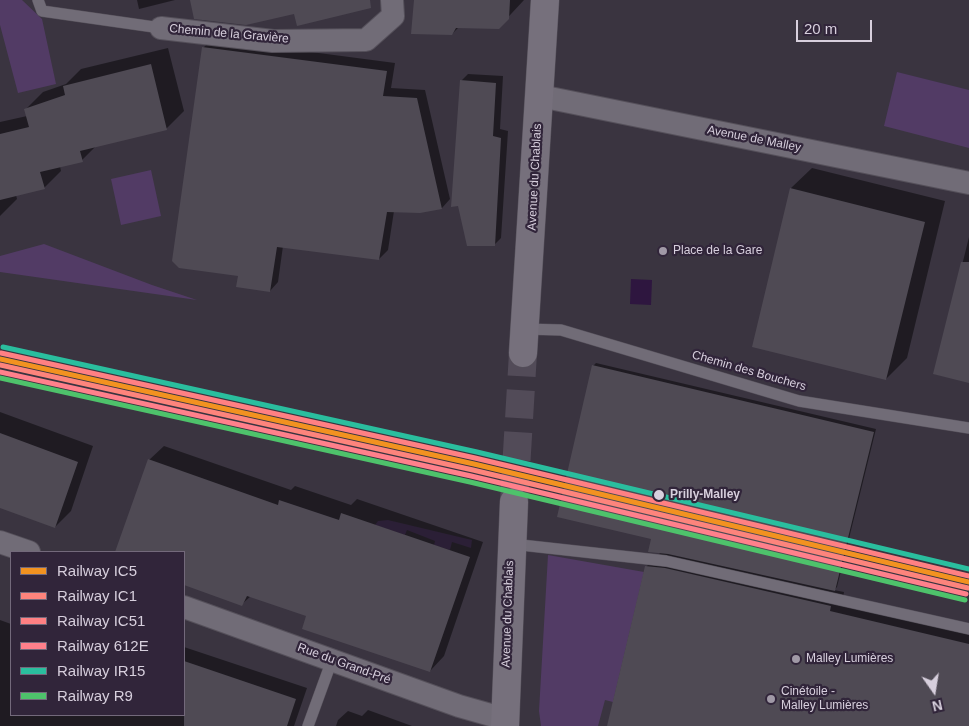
<!DOCTYPE html>
<meta charset="utf-8">
<style>
body{margin:0}
#map{position:relative;width:969px;height:726px;overflow:hidden;background:#3a3440;font-family:Helvetica,sans-serif}
canvas{display:block}
.legend{position:absolute;left:10px;top:551px;width:175px;height:165px;box-sizing:border-box;background:#31253a;border:1px solid #73697b;margin:0;padding:6px 9px;list-style:none;font-size:15px;color:#d7cfdd}
.legend li{display:flex;align-items:center;gap:10px;height:25px}
.legend b{width:25px;border:1px solid #73697b}
.north{position:absolute;left:909px;top:666px;width:50px;height:50px;-webkit-text-stroke:4px #31253a;paint-order:stroke;rotate:167deg;font-size:14px;font-weight:700;line-height:20px;text-align:center;color:#d7cfdd}
.north::after{content:'';display:block;margin:auto;width:18px;height:22px;background:#d7cfdd;clip-path:polygon(50% 0,100% 100%,50% 72%,0 100%)}
.scale{position:absolute;left:796px;top:20px;width:76px;height:22px;box-sizing:border-box;border:2px solid #d7cfdd;border-top:0;padding-left:6px;font-size:15px;line-height:18px;white-space:nowrap;color:#d7cfdd;-webkit-text-stroke:4px #31253a;paint-order:stroke}
</style>
<div id="map">
<canvas width="969" height="726"></canvas>
<ul class="legend">
<li><b style="height:6px;background:#f29220"></b>Railway IC5</li>
<li><b style="height:6px;background:#fd847c"></b>Railway IC1</li>
<li><b style="height:6px;background:#ff8083"></b>Railway IC51</li>
<li><b style="height:6px;background:#ff808b"></b>Railway 612E</li>
<li><b style="height:6px;background:#2abe9e"></b>Railway IR15</li>
<li><b style="height:6px;background:#4ec26b"></b>Railway R9</li>
</ul>
<div class="north">N</div>
<div class="scale">20 m</div>
</div>
<script>
const context = document.querySelector('canvas').getContext('2d');
context.lineJoin = 'round';
function fillPath(path, color) { context.fillStyle = color; context.fill(path, 'evenodd'); }
const toPath = rows => new Path2D(rows.map(r => 'M' + r).join(''));
function trace(path, color, width, dash) { context.strokeStyle = color; context.lineWidth = width; context.lineCap = dash ? 'butt' : 'round'; context.setLineDash(dash || []); context.stroke(path); }
function write(font, color, halo, rows, align = 'center') {
  context.font = font + ' Helvetica,sans-serif'; context.lineWidth = 4.5; context.setLineDash([]); context.textBaseline = 'middle'; context.strokeStyle = halo; context.fillStyle = color; for (const [text, x, y, turn = 0] of rows) {
    context.save(); context.translate(x, y); context.rotate((+turn || 0) * Math.PI / 180); context.textAlign = isNaN(turn) ? turn : align; if (halo) context.strokeText(text, 0, 0); context.fillText(text, 0, 0); context.restore();
  }
}
fillPath(toPath([
 [0,0,22,0,42,19,56,84,18,93,0,25],
 [897,72,969,90,969,148,884,126],
 [151,170,161,216,121,225,111,179],
 [44,244,152,285,197,300,0,272,0,256],
 [388,520,472,540,471,548,452,542,450,550,434,545,435,541,407,530,405,535,375,525,378,521],
 [548,555,644,572,613,702,605,700,598,726,541,726,539,711]
]), '#523b65');
fillPath(toPath([
 [631,279,652,280,651,305,630,304]
]), '#2e163f');
fillPath(toPath([
 [137,0,175,0,139,9],
 [415,0,524,0,498,28,460,26,452,34],
 [212,39,395,63,391,88,425,90,450,199,442,208,420,212,394,211,388,250,379,259,283,246,278,282,270,291,239,275,203,48],
 [168,48,184,111,167,128,97,145,82,160,60,166,61,171,44,188,16,195,17,199,0,216,0,122,27,116,26,109,43,92,66,84,81,69],
 [468,74,503,76,500,129,508,131,501,238,494,245,459,204,461,81],
 [812,168,945,201,907,358,886,379,753,346,791,188],
 [969,237,969,382,935,374],
 [596,363,876,429,837,587,834,590,844,592,843,598,969,627,969,726,608,726,646,567,661,552,653,538,593,366],
 [0,412,93,446,71,511,55,527,0,507],
 [164,446,291,490,295,486,351,505,357,499,483,542,444,656,430,671,308,616,251,596,242,604,184,584,184,552,117,552,149,460],
 [0,620,11,624,11,715,184,715,184,647,307,688,294,726,0,726],
 [368,710,412,726,336,726,338,720,348,711,362,716]
]), '#0007');
fillPath(toPath([
 [190,0,370,0,371,8,297,26,294,14,246,25,194,19],
 [414,0,510,0,509,19,499,29,456,28,452,35,411,34],
 [202,47,387,71,383,96,417,98,442,209,420,213,387,212,379,260,277,247,270,292,236,287,238,276,179,268,172,261],
 [151,64,167,130,80,151,83,162,40,172,45,189,0,200,0,134,29,127,24,109,65,95,63,86],
 [460,80,496,83,493,136,501,138,495,246,467,246,458,206,451,207],
 [790,188,925,222,886,380,752,347],
 [961,262,969,262,969,383,933,374],
 [592,365,874,432,835,591,668,554,648,552,651,539,557,517],
 [0,433,78,462,55,528,0,508],
 [148,459,278,505,279,500,339,520,341,513,470,557,430,672,302,629,306,616,247,596,242,606,184,585,184,552,115,552],
 [645,566,665,568,831,606,830,611,969,644,969,726,607,726],
 [184,661,296,699,287,726,184,726]
]), '#4f4a54');
trace(toPath([
 [514,502,523,353]
]), '#524b58', 28, [28, 14]);
const lane = toPath([
 [38,0,42,11,161,28],
 [525,329,561,330,799,401,969,428],
 [512,544,666,561,969,629],
 [308,726,332,660]
]);
const street = toPath([
 [161,28,273,41,366,40,393,16,392,0],
 [540,96,969,183],
 [0,542,29,552],
 [184,607,459,706,505,719]
]);
const secondary = toPath([
 [523,353,545,0],
 [505,726,514,502]
]);
trace(lane, '#55505a', 12);
trace(street, '#55505a', 24);
trace(secondary, '#55505a', 29);
trace(lane, '#716c77', 11);
trace(street, '#716c77', 22);
trace(secondary, '#76707c', 28);
trace(toPath([
 [0,359,474,464,969,582]
]), '#f29220', 5);
trace(toPath([
 [0,365,473,470,968,588]
]), '#fd847c', 5);
trace(toPath([
 [1,353,475,458,969,576]
]), '#ff8083', 5);
trace(toPath([
 [0,372,471,476,966,594]
]), '#ff808b', 5);
trace(toPath([
 [3,347,477,452,969,569]
]), '#2abe9e', 5);
trace(toPath([
 [0,378,470,482,965,600]
]), '#4ec26b', 5);
for (const [x, y, r, color] of [
 [663,251,5,"#a099a6"],
 [659,495,6,"#d7cfdd"],
 [796,659,5,"#a099a6"],
 [771,699,5,"#a099a6"]
]) { const dot = new Path2D(); dot.arc(x, y, r, 0, 2 * Math.PI); context.fillStyle = color; context.fill(dot); trace(dot, '#31253a', 2); }
write('12px', '#d7cfdd', '#31253a', [
 ["Chemin de la Gravière",229,34,5],
 ["Avenue de Malley",754,139,11],
 ["Avenue du Chablais",535,177,-87],
 ["Chemin des Bouchers",749,371,16],
 ["Avenue du Chablais",508,614,-88],
 ["Rue du Grand-Pré",344,664,20]
]);
write('12px', '#d7cfdd', '#31253a', [
 ["Place de la Gare",673,251],
 ["Malley Lumières",806,659],
 ["Cinétoile -",781,692],
 ["Malley Lumières",781,706]
], 'left');
write('bold 12px', '#d7cfdd', '#31253a', [
 ["Prilly-Malley",670,495]
], 'left');
</script>
